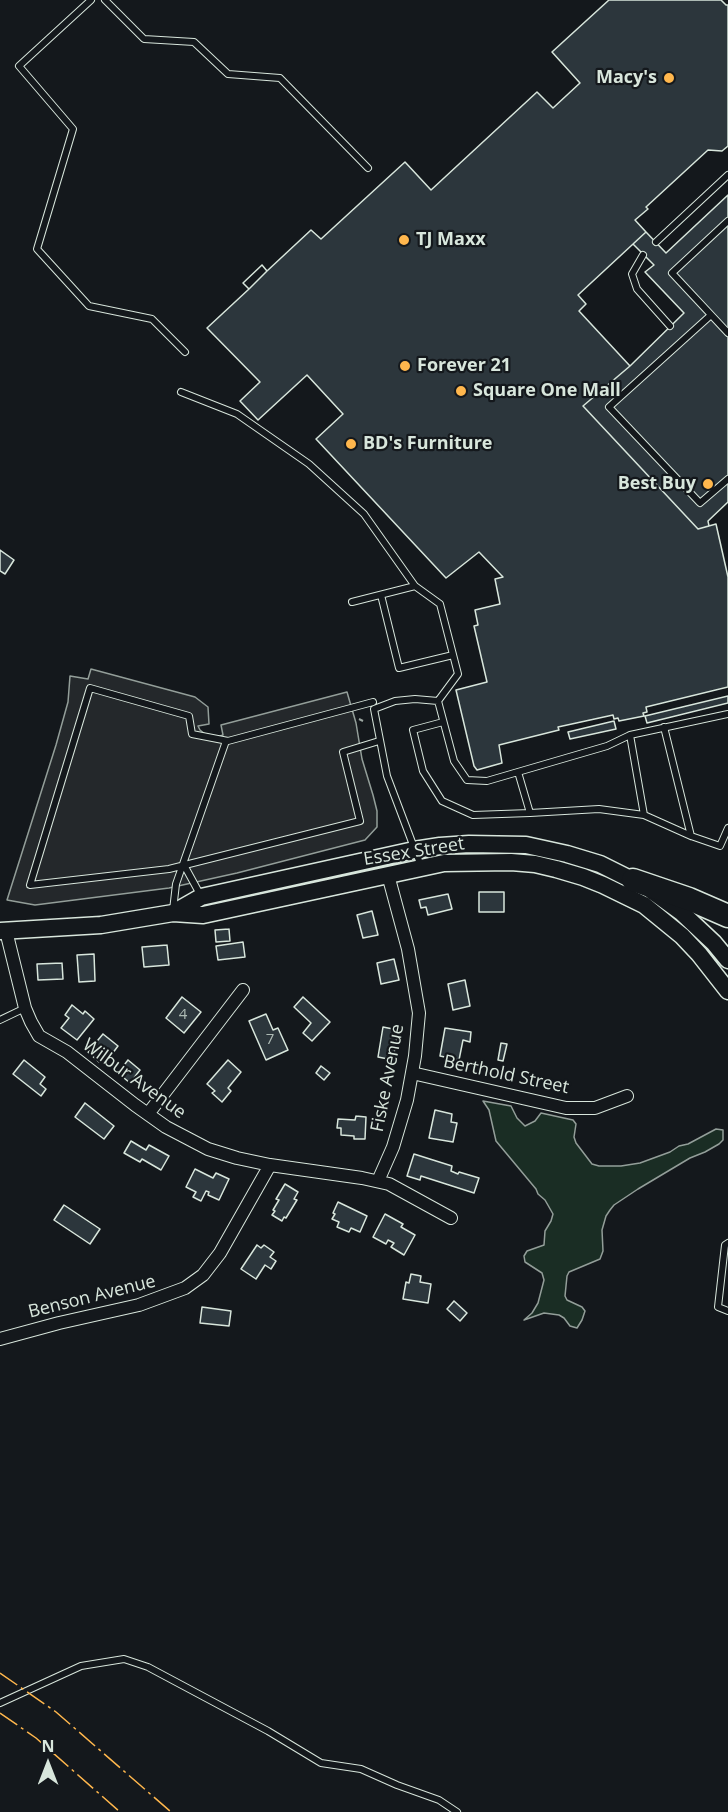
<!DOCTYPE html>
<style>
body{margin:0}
#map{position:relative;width:728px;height:1812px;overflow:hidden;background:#14181c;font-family:"Open Sans",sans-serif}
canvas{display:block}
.north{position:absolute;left:18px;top:1734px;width:60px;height:60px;-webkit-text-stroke:4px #14181c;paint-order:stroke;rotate:0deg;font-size:16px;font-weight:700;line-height:24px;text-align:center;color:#d8e6dc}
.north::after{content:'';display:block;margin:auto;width:21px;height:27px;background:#d8e6dc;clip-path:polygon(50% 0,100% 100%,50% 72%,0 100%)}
</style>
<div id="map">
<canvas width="728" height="1812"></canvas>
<div class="north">N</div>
</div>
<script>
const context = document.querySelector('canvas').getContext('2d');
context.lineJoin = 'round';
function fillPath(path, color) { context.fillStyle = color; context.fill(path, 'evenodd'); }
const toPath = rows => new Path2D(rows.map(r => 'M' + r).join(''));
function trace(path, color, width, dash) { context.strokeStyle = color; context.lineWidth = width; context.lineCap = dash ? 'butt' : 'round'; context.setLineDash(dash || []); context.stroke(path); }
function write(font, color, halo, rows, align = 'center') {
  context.font = font + ' "Open Sans",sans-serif'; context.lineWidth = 4.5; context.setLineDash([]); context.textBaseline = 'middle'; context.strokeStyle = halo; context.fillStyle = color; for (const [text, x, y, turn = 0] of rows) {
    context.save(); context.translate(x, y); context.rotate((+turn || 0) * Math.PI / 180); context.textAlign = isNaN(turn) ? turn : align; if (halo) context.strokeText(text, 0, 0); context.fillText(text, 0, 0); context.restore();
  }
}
const green = toPath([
 [483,1101,511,1106,517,1118,525,1126,535,1121,541,1113,573,1120,576,1124,574,1137,576,1143,592,1164,599,1166,621,1166,640,1163,670,1152,679,1146,688,1144,716,1129,723,1130,723,1140,719,1144,705,1152,690,1158,638,1189,614,1205,610,1210,606,1216,602,1230,603,1251,600,1259,569,1272,567,1276,565,1296,567,1300,582,1307,585,1311,582,1320,577,1328,570,1326,564,1318,559,1315,544,1313,524,1320,532,1313,538,1303,544,1280,542,1273,525,1262,524,1256,527,1251,544,1245,545,1231,551,1221,553,1214,545,1200,538,1194,536,1189,496,1141,489,1110,483,1101]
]);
fillPath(green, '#1a2d24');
trace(green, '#939e99', 1.5);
const parking = toPath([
 [91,669,195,697,208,707,209,724,198,726,200,730,205,734,217,737,223,735,221,725,347,692,356,723,362,759,373,795,377,811,377,827,365,840,237,873,169,888,35,905,7,900,56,745,68,702,70,676,88,679,91,669]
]);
fillPath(parking, '#24282b');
trace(parking, '#939e99', 1.5);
const building = toPath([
 [609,0,721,0,726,5,728,5,728,146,722,151,708,150,646,207,648,209,635,220,646,232,578,295,586,304,579,311,630,366,583,406,698,529,716,524,728,577,728,687,646,707,647,712,643,713,644,716,619,721,618,718,614,719,613,715,558,727,559,730,499,745,502,763,477,770,474,766,456,690,487,682,474,626,478,625,475,610,500,604,495,579,503,577,479,552,446,578,316,439,343,414,307,375,258,420,240,401,260,382,207,328,249,289,243,283,262,265,267,271,311,230,321,239,405,162,431,190,537,92,553,108,580,83,552,52,609,0],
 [728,195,728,502,708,521,709,526,698,529,583,406,630,366,684,313,645,272,654,265,633,244,646,232,666,253,728,195],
 [262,265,267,271,249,289,243,283,262,265],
 [0,550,14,560,5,574,0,571,0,550],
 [728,696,728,703,647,723,645,716,728,696],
 [614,721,616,729,570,739,568,732,614,721],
 [479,892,504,892,504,912,479,912,479,892],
 [448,894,452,909,428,915,426,907,421,908,419,900,448,894],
 [372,911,378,935,363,938,357,915,372,911],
 [229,929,230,941,216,942,215,930,229,929],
 [243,942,245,957,218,960,216,946,243,942],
 [167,945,169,965,144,967,142,947,167,945],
 [94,954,95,981,79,982,77,955,94,954],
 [394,959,399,980,381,984,377,963,394,959],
 [62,963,63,979,38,980,37,964,62,963],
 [465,980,470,1006,453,1010,448,984,465,980],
 [182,997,201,1012,184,1033,166,1018,182,997],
 [303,997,330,1022,312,1041,303,1033,311,1023,294,1007,303,997],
 [72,1005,83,1014,85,1011,94,1019,77,1040,61,1028,69,1018,65,1015,72,1005],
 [266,1014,273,1030,278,1028,288,1050,266,1060,249,1021,266,1014],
 [383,1027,398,1030,393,1060,378,1057,383,1027],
 [445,1028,471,1032,470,1042,463,1040,459,1060,440,1056,445,1028],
 [103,1034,118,1046,112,1054,109,1050,99,1062,88,1052,103,1034],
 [501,1043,507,1044,503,1061,498,1060,501,1043],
 [24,1060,45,1077,40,1084,46,1089,41,1096,13,1074,24,1060],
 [128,1060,140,1070,130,1083,118,1073,128,1060],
 [228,1060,241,1072,228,1088,231,1091,222,1102,212,1093,215,1091,207,1084,228,1060],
 [321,1066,330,1073,324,1080,316,1073,321,1066],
 [85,1103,114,1126,104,1139,75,1117,85,1103],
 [435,1110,452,1114,451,1122,457,1123,453,1142,429,1138,435,1110],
 [356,1116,366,1117,365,1139,354,1139,354,1136,341,1135,341,1128,337,1128,338,1119,355,1120,356,1116],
 [131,1141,146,1150,149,1145,169,1156,161,1170,142,1159,140,1162,124,1153,131,1141],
 [414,1154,452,1166,451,1171,458,1174,459,1172,479,1178,474,1193,421,1176,420,1180,407,1176,414,1154],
 [195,1169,213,1178,216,1173,229,1179,219,1200,208,1195,209,1192,206,1191,201,1201,193,1197,196,1192,186,1187,195,1169],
 [285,1184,298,1192,294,1199,297,1200,286,1218,284,1217,282,1221,272,1215,275,1211,273,1210,279,1200,276,1199,285,1184],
 [338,1202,367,1216,360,1232,351,1228,349,1232,337,1227,339,1222,332,1219,335,1214,333,1213,338,1202],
 [64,1205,100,1229,90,1244,54,1220,64,1205],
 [385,1214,403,1224,401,1227,415,1235,404,1255,391,1247,394,1243,388,1240,386,1244,373,1237,385,1214],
 [257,1245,261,1248,264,1245,274,1252,270,1257,276,1261,271,1269,265,1265,256,1279,241,1269,257,1245],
 [411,1274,421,1276,420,1282,431,1284,428,1303,403,1299,406,1282,409,1283,411,1274],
 [454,1301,467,1313,460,1321,447,1309,454,1301],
 [202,1307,231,1311,229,1326,200,1323,202,1307]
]);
fillPath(building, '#2c363c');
trace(building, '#d8e6dc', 1.5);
const lane = toPath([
 [91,0,19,66,73,129,37,249,89,306,152,319,185,352],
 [105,0,144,39,194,42,228,74,280,78,368,168],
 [728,221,672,273,728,333],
 [656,242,728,175],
 [643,255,632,274,637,289,670,326],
 [711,315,609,407,700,503,728,479],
 [181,392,237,414,309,464,364,514,415,586,440,604,458,674,438,701],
 [381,595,399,668,453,655],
 [352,602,415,586],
 [438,701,454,761,467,780,487,781,607,746,630,735,728,714],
 [373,702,228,741,192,734,189,716,90,688,30,885,169,869,360,821,343,752,379,741],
 [443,722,413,730,423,771,442,801,473,815,530,813],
 [664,727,691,836,720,846,728,828],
 [518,772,530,813,599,809,644,815,630,735],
 [644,815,691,836],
 [184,865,201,896],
 [421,866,387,776,374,709,395,701,415,699,438,701],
 [173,910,176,884,226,741],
 [0,1020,25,1008],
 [728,1243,725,1245,718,1307,728,1311],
 [0,1703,81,1666,124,1659,148,1667,268,1731,321,1763,361,1769,397,1785,439,1800,457,1812]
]);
const street = toPath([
 [6,931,25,1008,31,1022,39,1036,67,1052,135,1105,166,1127,208,1149,237,1158,270,1165,362,1178,389,1184,451,1218],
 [412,1073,566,1108,595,1108,627,1096],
 [148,1114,243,990],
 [378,1181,393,1147,407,1100,415,1056,419,1013,408,949,388,875],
 [0,1339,59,1323,139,1305,185,1288,203,1275,220,1253,270,1165]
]);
const secondary = toPath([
 [173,913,201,897,414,850,440,846,469,844,526,845,567,854,600,864,648,888,681,912,714,943,728,960],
 [0,931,101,925,173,913,203,915,444,863,511,862,535,864,556,869,583,877,603,885,644,905,682,936,699,954,728,991]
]);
const highway = toPath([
 [633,880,689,899,728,916]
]);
trace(lane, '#d8e6dc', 8);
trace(street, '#d8e6dc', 14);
trace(secondary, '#d8e6dc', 19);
trace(highway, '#d8e6dc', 25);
trace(toPath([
 [359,719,363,721]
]), '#9da8a2', 2, [4.5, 3]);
trace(lane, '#14181c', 6);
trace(street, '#14181c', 12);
trace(secondary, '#14181c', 16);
trace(highway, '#14181c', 22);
trace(toPath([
 [0,1673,56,1712,171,1812],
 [0,1713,36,1738,120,1812]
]), '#ffb74d', 1.5, [21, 4.5, 3, 4.5]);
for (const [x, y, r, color] of [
 [669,78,6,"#ffb74d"],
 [404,240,6,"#ffb74d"],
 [405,366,6,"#ffb74d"],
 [461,391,6,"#ffb74d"],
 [351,444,6,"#ffb74d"],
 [708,484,6,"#ffb74d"]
]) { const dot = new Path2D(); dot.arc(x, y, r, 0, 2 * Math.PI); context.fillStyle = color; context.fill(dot); trace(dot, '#14181c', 2); }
write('15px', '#adbab4', null, [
 ["4",183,1015],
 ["7",270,1040]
]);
write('bold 18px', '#d8e6dc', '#14181c', [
 ["Macy's",657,78,"right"],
 ["TJ Maxx",416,240],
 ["Forever 21",417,366],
 ["Square One Mall",473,391],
 ["BD's Furniture",363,444],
 ["Best Buy",696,484,"right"]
], 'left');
write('18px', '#d8e6dc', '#14181c', [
 ["Essex Street",414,852,-9],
 ["Berthold Street",506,1075,12],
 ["Fiske Avenue",388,1078,-79],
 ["Wilbur Avenue",134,1079,36],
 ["Benson Avenue",92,1297,-14]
]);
</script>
